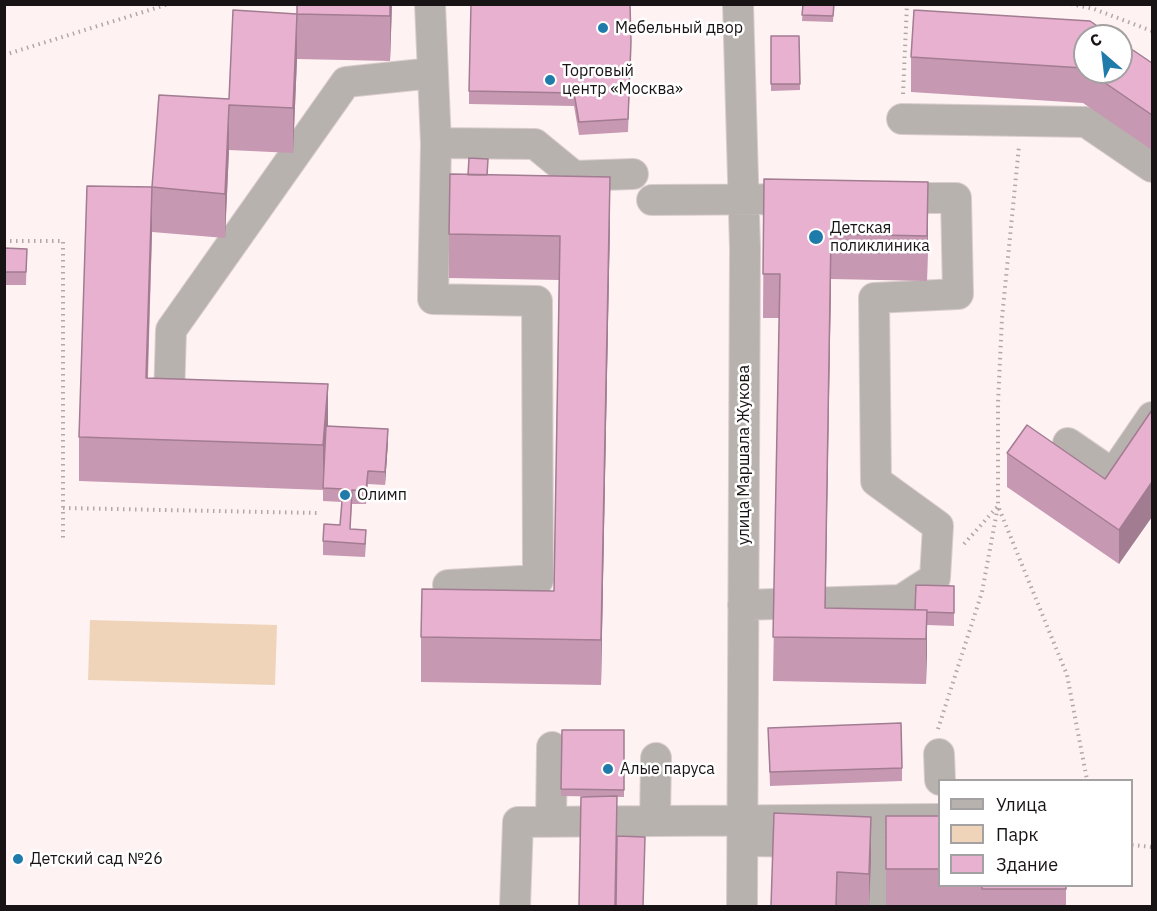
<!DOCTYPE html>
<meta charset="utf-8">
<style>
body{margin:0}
#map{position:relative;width:1157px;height:911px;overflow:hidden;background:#fff2f3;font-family:"IBM Plex Sans",sans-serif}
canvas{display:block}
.frame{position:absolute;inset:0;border:6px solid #181314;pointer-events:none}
.legend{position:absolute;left:938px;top:779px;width:195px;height:108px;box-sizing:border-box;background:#fff;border:2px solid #a3a1a1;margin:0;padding:8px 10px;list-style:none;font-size:18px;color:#181314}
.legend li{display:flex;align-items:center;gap:12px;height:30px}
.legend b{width:30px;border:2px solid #a3a1a1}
.north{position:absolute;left:1073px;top:24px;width:60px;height:60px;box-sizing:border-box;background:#fff;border:2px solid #a3a1a1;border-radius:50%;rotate:332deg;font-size:16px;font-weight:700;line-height:24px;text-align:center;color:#181314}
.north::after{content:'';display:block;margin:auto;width:21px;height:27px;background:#1f7ba9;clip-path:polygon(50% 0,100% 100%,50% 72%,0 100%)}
</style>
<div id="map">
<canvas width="1157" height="911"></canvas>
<div class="frame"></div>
<ul class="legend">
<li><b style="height:8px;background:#b8b2af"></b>Улица</li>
<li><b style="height:16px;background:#efd4b9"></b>Парк</li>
<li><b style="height:16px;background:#e7b1cf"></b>Здание</li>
</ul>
<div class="north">С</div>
</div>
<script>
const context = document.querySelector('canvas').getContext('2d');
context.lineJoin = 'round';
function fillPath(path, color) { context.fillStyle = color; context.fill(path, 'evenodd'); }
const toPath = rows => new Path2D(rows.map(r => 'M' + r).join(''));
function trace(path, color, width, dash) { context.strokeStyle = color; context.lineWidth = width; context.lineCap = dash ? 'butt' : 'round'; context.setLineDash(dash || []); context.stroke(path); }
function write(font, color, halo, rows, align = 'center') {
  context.font = font + ' "IBM Plex Sans",sans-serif'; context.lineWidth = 5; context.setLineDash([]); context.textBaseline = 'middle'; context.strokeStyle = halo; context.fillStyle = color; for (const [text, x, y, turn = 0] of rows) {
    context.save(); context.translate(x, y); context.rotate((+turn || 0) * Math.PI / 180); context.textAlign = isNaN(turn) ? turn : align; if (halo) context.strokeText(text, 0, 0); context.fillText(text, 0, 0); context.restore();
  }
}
fillPath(toPath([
 [90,620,277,625,275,685,88,680]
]), '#efd4b9');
const minor = toPath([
 [430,4,436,144,433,299,537,301,538,580,448,585],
 [738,4,745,248,742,906],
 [902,119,1086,122,1152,167],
 [436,143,535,144,574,176,633,174],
 [652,200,803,199],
 [188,401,169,400,171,330,346,82,433,73],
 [1068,443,1113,474,1152,417],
 [743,605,901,600,935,578,938,526,876,481,874,298,958,294,956,198,887,198],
 [939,754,940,780],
 [551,821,552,747],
 [655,821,656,758],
 [743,841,880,843,881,906],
 [515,906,518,822,940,819]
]);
trace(minor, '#dacecf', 32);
trace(toPath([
 [1071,4,1094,9,1152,31],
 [4,55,169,4],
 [903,94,907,4],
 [4,241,63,241,63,538],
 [63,508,317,513],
 [964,544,998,506,1067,675,1087,780],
 [938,729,982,592,998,506,998,403,1002,318,1019,146],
 [1132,845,1152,847]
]), '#b3a8a9', 4, [1.5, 4.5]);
trace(minor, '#b8b2af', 30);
fillPath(toPath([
 [392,4,390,61,297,59,293,153,229,150,225,238,152,232,148,378,388,442,385,485,368,484,366,504,352,504,350,529,366,543,365,557,323,555,323,541,340,525,342,502,323,501,323,490,79,481,79,437,152,187,229,99,297,14],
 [803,4,834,4,833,22,802,21],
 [771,36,799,36,800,90,771,91],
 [1085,36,1085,72,1121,72,1152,63,1152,150,1083,103,911,92,911,57],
 [631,56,628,132,579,135,574,106,469,104,469,91],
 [488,166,487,175,610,221,601,685,421,682,421,637,554,591,559,280,449,278,449,234],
 [764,179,928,226,927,281,831,279,825,608,915,610,954,586,954,626,927,625,926,684,773,681,779,318,763,318],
 [4,248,27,249,26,285,4,285],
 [1152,410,1119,564,1007,487,1007,453,1105,479],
 [768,728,902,768,902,781,770,786],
 [562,730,624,730,624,797,561,796],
 [774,813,871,861,869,906,771,906],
 [886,816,939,816,939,885,1066,885,1066,906,886,906]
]), '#c798b2');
fillPath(toPath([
 [390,4,392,4,392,5,390,61],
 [297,14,297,59,293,153,293,108],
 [229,105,229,150,225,238,225,194],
 [610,177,610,221,601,685,601,640],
 [928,182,928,226,927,281,927,236],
 [152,187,152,232,146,423,146,378],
 [831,234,831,279,825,637,825,608],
 [328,384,328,429,323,490,323,445],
 [388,429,388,442,385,485,385,472],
 [1152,482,1152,517,1119,564,1119,530],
 [927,610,927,655,926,684,926,639],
 [871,817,871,861,869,906,869,874]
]), '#a27c91');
const building = toPath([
 [297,4,390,4,390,16,297,14,293,108,229,105,225,194,152,187,146,378,328,384,323,445,79,437,87,186,152,187,159,95,229,99,233,10,297,14,297,4],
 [471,4,630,4,631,42,628,119,579,122,574,93,469,91,471,4],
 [803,4,834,4,833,16,802,15,803,4],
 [914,10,1090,21,1112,36,1085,36,1085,70,1083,68,911,57,914,10],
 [771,36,799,36,800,84,771,84,771,36],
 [1121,42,1152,63,1152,115,1089,72,1121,72,1121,42],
 [469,158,488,159,487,175,468,175,469,158],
 [450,174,610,177,601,640,421,637,422,589,554,591,560,236,449,234,450,174],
 [764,179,928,182,927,236,831,234,825,608,927,610,926,639,773,637,780,274,763,274,764,179],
 [4,248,27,249,26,272,4,272,4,248],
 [1152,410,1152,482,1119,530,1007,453,1027,425,1105,479,1152,410],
 [326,426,388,429,385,472,368,471,366,491,352,490,350,529,366,530,365,544,323,541,324,524,340,525,343,489,323,488,326,426],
 [916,585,954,586,954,613,927,612,927,610,915,610,916,585],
 [901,723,902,768,770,772,768,728,901,723],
 [562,730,624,730,624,790,561,789,562,730],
 [617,796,615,906,579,906,581,797,617,796],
 [774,813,871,817,869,874,837,872,836,906,771,906,774,813],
 [886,816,939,816,939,869,886,869,886,816],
 [617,836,645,837,643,906,616,906,617,836],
 [982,885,1066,885,1066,889,982,889,982,885]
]);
fillPath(building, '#e7b1cf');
trace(building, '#a27c91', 1.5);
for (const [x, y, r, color] of [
 [603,28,6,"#1f7ba9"],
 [550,80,6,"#1f7ba9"],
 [816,237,8,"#1f7ba9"],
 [345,495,6,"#1f7ba9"],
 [608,769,6,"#1f7ba9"],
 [18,859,6,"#1f7ba9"]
]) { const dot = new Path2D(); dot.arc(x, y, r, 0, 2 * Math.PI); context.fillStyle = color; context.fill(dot); trace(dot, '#fff', 2); }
write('16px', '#181314', '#fff', [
 ["Мебельный двор",615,28],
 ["Торговый",562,71],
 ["центр «Москва»",562,89],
 ["Детская",830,228],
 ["поликлиника",830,246],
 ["Олимп",357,495],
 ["Алые паруса",620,769],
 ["Детский сад №26",30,859]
], 'left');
write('16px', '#181314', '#fff', [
 ["улица Маршала Жукова",744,455,-90]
]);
</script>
